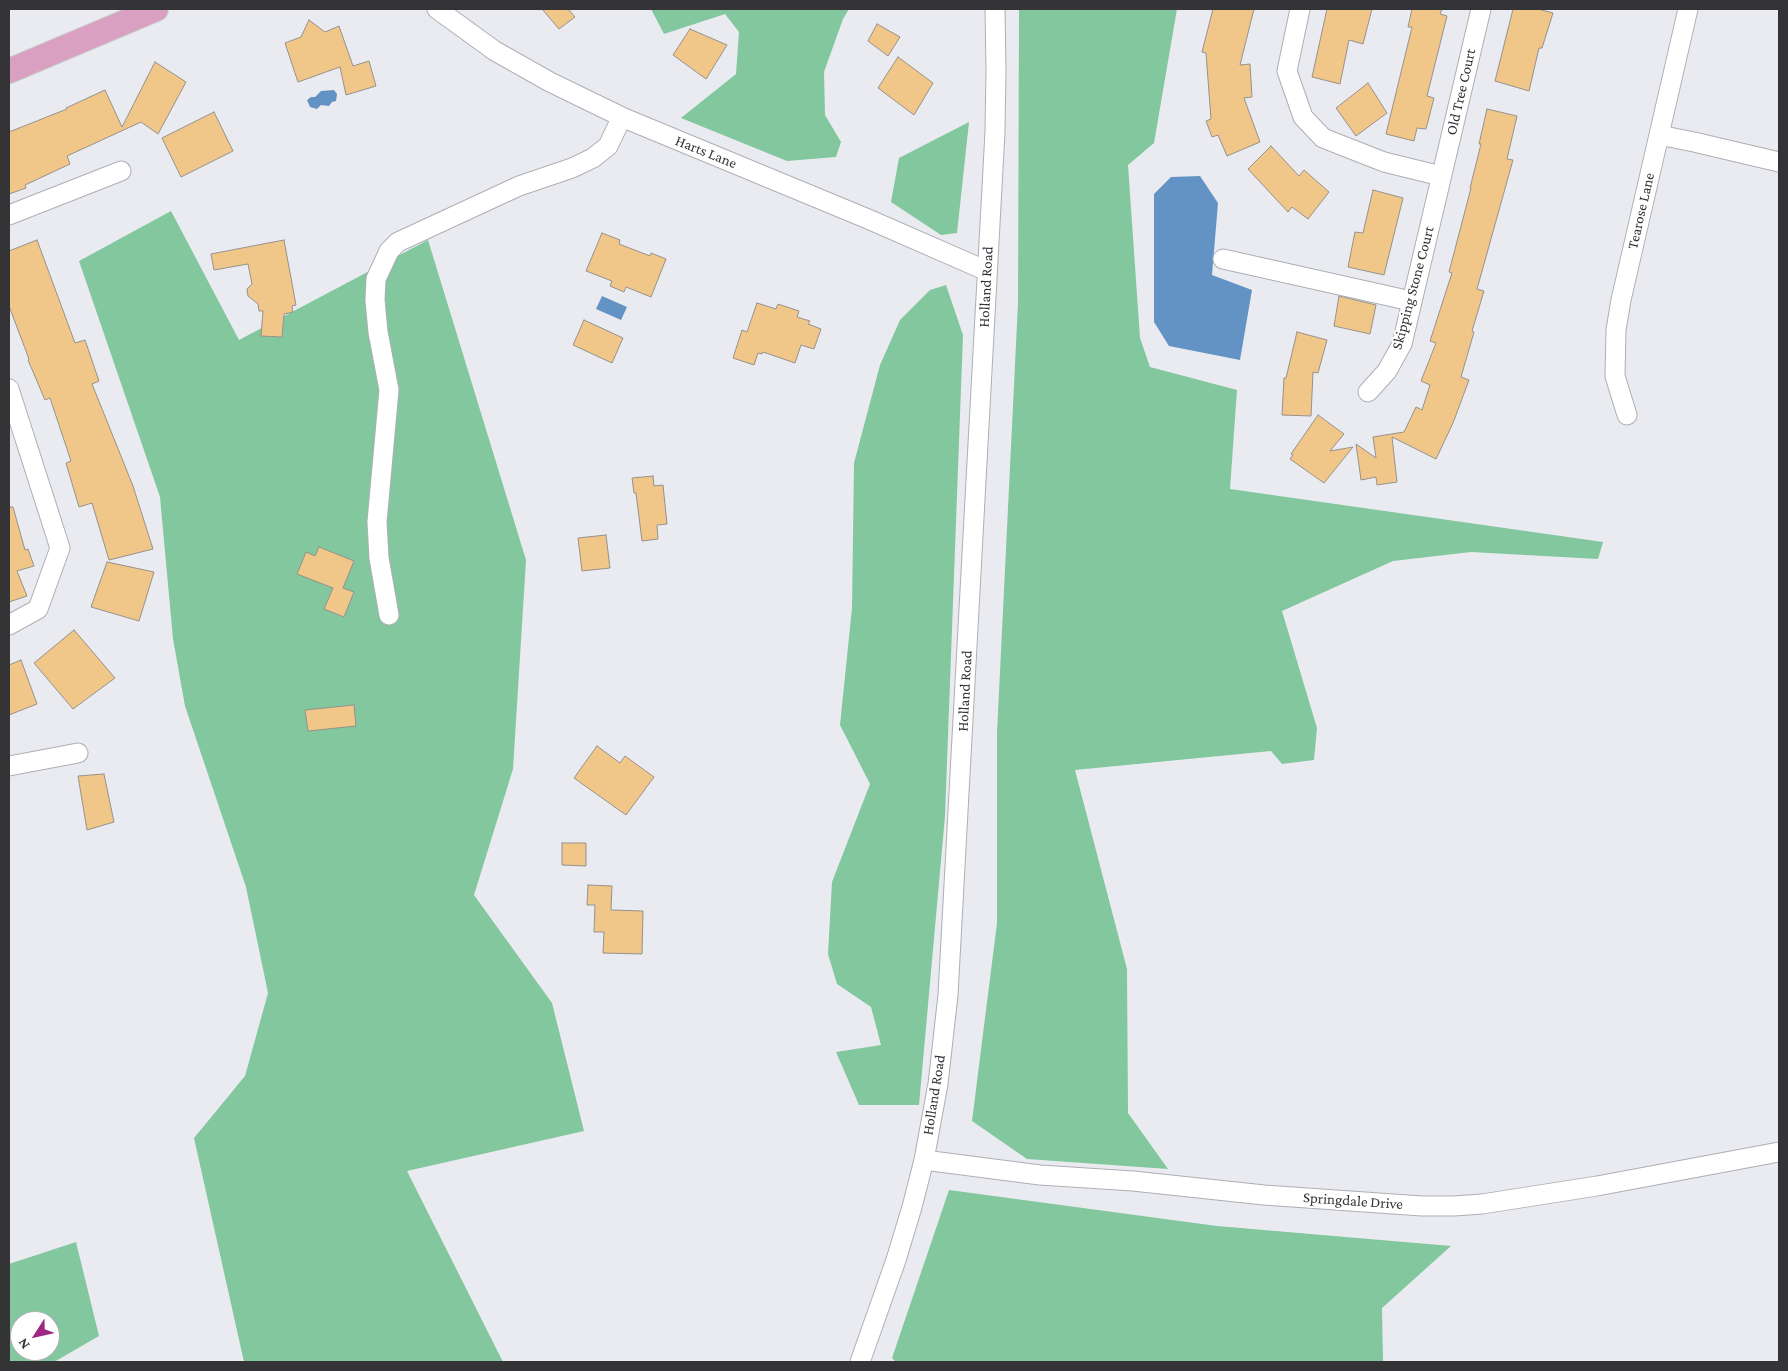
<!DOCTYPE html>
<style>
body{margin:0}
#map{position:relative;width:1788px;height:1371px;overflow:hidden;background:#eaebf1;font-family:"Crimson Pro",serif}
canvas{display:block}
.frame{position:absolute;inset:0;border:10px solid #343437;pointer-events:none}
.north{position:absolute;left:10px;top:1311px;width:50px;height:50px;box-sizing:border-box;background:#fff;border:1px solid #aeaeaf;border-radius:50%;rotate:235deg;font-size:14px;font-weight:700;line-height:20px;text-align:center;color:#343437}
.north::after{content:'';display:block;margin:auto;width:18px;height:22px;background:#9e2882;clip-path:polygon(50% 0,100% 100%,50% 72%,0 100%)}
</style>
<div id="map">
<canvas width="1788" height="1371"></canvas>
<div class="frame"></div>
<div class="north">N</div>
</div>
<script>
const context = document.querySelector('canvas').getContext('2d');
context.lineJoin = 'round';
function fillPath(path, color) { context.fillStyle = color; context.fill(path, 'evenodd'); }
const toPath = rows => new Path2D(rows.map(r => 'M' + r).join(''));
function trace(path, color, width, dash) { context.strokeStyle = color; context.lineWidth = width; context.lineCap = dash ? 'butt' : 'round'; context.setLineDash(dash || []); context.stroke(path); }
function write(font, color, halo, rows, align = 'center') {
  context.font = font + ' "Crimson Pro",serif'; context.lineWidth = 4; context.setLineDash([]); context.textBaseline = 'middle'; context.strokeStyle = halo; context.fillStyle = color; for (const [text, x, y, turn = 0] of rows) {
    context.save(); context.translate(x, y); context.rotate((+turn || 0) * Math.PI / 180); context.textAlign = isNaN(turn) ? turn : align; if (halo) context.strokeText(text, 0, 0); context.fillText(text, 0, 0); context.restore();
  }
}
fillPath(toPath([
 [651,9,849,9,843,19,824,72,825,115,841,142,836,157,787,161,681,118,736,74,739,32,725,14,664,34],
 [1019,9,1177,9,1154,143,1128,165,1140,338,1150,367,1237,390,1230,489,1603,542,1598,559,1471,552,1393,561,1282,611,1317,728,1314,760,1282,764,1271,751,1075,770,1127,969,1128,1113,1168,1169,1027,1159,972,1121,997,923,997,733,1018,303],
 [969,122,957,233,941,235,891,202,899,158],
 [171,211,239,340,428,240,526,560,513,769,474,895,552,1003,584,1131,407,1171,503,1362,244,1362,194,1138,245,1076,268,993,246,887,185,706,173,639,160,497,79,261],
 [946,285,963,335,945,816,919,1105,859,1105,836,1052,881,1045,871,1007,837,984,828,954,832,882,870,784,840,725,852,608,854,463,880,365,900,320,930,290],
 [949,1190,1217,1226,1451,1246,1382,1308,1383,1362,896,1362,892,1358],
 [76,1242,99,1336,54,1362,9,1362,9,1264],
 [20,1321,50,1321,50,1351,20,1351]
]), '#82c79e');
fillPath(toPath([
 [334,90,337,94,336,101,332,102,329,106,321,105,317,109,310,107,307,100,311,97,315,97,321,91],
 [1200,176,1218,203,1212,275,1252,290,1240,360,1169,346,1154,322,1154,194,1171,177],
 [602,296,627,307,621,320,596,309]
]), '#6293c4');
const building = toPath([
 [542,9,568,9,575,17,559,29,542,9],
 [1213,9,1254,9,1240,65,1250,64,1252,97,1244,98,1260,142,1227,156,1218,135,1212,137,1206,121,1211,119,1206,53,1202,52,1213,9],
 [1327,9,1372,9,1363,44,1349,40,1340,84,1312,77,1327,9],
 [1412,9,1442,9,1440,14,1447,16,1427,96,1434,98,1426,129,1417,128,1414,141,1386,134,1412,27,1408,27,1412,9],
 [1513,9,1538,9,1553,13,1542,48,1539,48,1529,91,1495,81,1513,9],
 [309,20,325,32,339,26,353,66,369,61,376,86,346,95,340,67,298,82,285,43,301,37,309,20],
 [877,24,900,37,888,56,868,41,877,24],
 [690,29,727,45,706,79,673,55,690,29],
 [898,57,933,83,914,115,878,88,898,57],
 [155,62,186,82,158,134,141,122,67,156,70,164,25,185,26,188,9,194,9,132,67,109,66,108,105,90,122,127,155,62],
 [1368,83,1387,113,1356,136,1336,108,1368,83],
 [1487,109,1517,116,1507,159,1513,160,1477,289,1484,291,1472,331,1474,332,1461,377,1469,380,1453,423,1436,459,1392,437,1397,482,1377,485,1376,477,1361,480,1356,444,1376,458,1373,437,1404,432,1416,407,1422,410,1430,385,1421,381,1436,343,1430,341,1452,273,1449,272,1471,188,1470,188,1481,144,1479,144,1487,109],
 [214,112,233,151,181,177,162,138,214,112],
 [1271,146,1299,176,1304,170,1329,192,1308,219,1292,207,1288,212,1248,169,1271,146],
 [1373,190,1403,198,1384,275,1348,267,1355,232,1363,233,1373,190],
 [602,233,620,240,619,244,650,256,651,253,666,259,651,297,626,287,624,292,610,286,612,281,586,271,602,233],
 [37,240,75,343,85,340,99,381,92,384,133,486,153,549,109,560,92,503,79,507,66,463,71,461,50,398,45,400,28,360,29,359,9,306,9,251,37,240],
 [284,240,296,305,292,306,293,312,284,314,282,337,261,336,263,311,259,311,258,304,248,296,247,289,252,284,248,264,214,270,211,254,284,240],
 [1339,296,1376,305,1370,334,1334,326,1339,296],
 [757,303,776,309,778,304,799,311,797,317,810,321,808,324,821,329,814,349,801,345,795,363,763,352,762,354,758,353,754,365,733,358,742,330,747,332,757,303],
 [584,320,623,338,612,363,573,345,584,320],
 [1297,332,1327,340,1318,373,1313,372,1311,416,1282,415,1284,378,1286,378,1297,332],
 [1318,415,1344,434,1330,451,1353,447,1324,483,1290,459,1293,455,1291,454,1318,415],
 [653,476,654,486,663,485,667,524,657,525,658,539,642,541,636,493,634,493,632,478,653,476],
 [9,507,13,507,25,550,28,549,34,566,17,571,27,596,9,602,9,507],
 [606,535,610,568,582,571,578,538,606,535],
 [319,547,354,561,343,588,354,592,344,617,324,609,333,588,297,574,306,552,315,556,319,547],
 [107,562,154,572,139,621,91,607,107,562],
 [74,630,115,678,73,709,34,663,74,630],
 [21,660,37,704,9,715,9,665,21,660],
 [354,705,356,726,308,731,305,710,354,705],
 [597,746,620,763,625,756,654,777,626,815,574,778,597,746],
 [104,774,114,822,87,830,78,776,104,774],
 [562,843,586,843,586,866,562,865,562,843],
 [588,885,612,886,611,910,643,911,642,954,603,953,604,932,594,932,595,905,587,905,588,885]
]);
fillPath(building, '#f0c689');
trace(building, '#95918c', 1);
const minor = toPath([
 [437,9,495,51,550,82,624,118,868,219,987,271],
 [1300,9,1287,71,1303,117,1323,138,1384,162,1441,176],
 [1659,135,1694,142,1779,162],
 [9,215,121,171],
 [1223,259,1411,301],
 [9,389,60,548,38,609,9,625],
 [1368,392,1387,371,1402,344,1481,9],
 [1627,415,1615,376,1616,330,1621,300,1688,9],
 [389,615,379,558,377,522,389,390,378,332,375,300,376,279,389,251,398,242,519,186,572,168,593,158,608,146,622,117],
 [9,766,78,753],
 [924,1160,1040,1175,1133,1181,1264,1195,1422,1206,1454,1206,1482,1204,1597,1186,1779,1152],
 [860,1362,896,1260,912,1207,924,1160,938,1084,948,995,995,132,996,70,995,9]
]);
const major = toPath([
 [9,71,156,9]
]);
trace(minor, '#aeafb5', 21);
trace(major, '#cacacb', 26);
trace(minor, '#fff', 19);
trace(major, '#d9a0c1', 24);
write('15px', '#343437', '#fff', [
 ["Old Tree Court",1461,92,-77],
 ["Harts Lane",706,152,22],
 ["Tearose Lane",1641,211,-77],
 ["Holland Road",986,287,-87],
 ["Skipping Stone Court",1413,288,-75],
 ["Holland Road",965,691,-87],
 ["Holland Road",934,1095,-81],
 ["Springdale Drive",1353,1201,4]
]);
</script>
